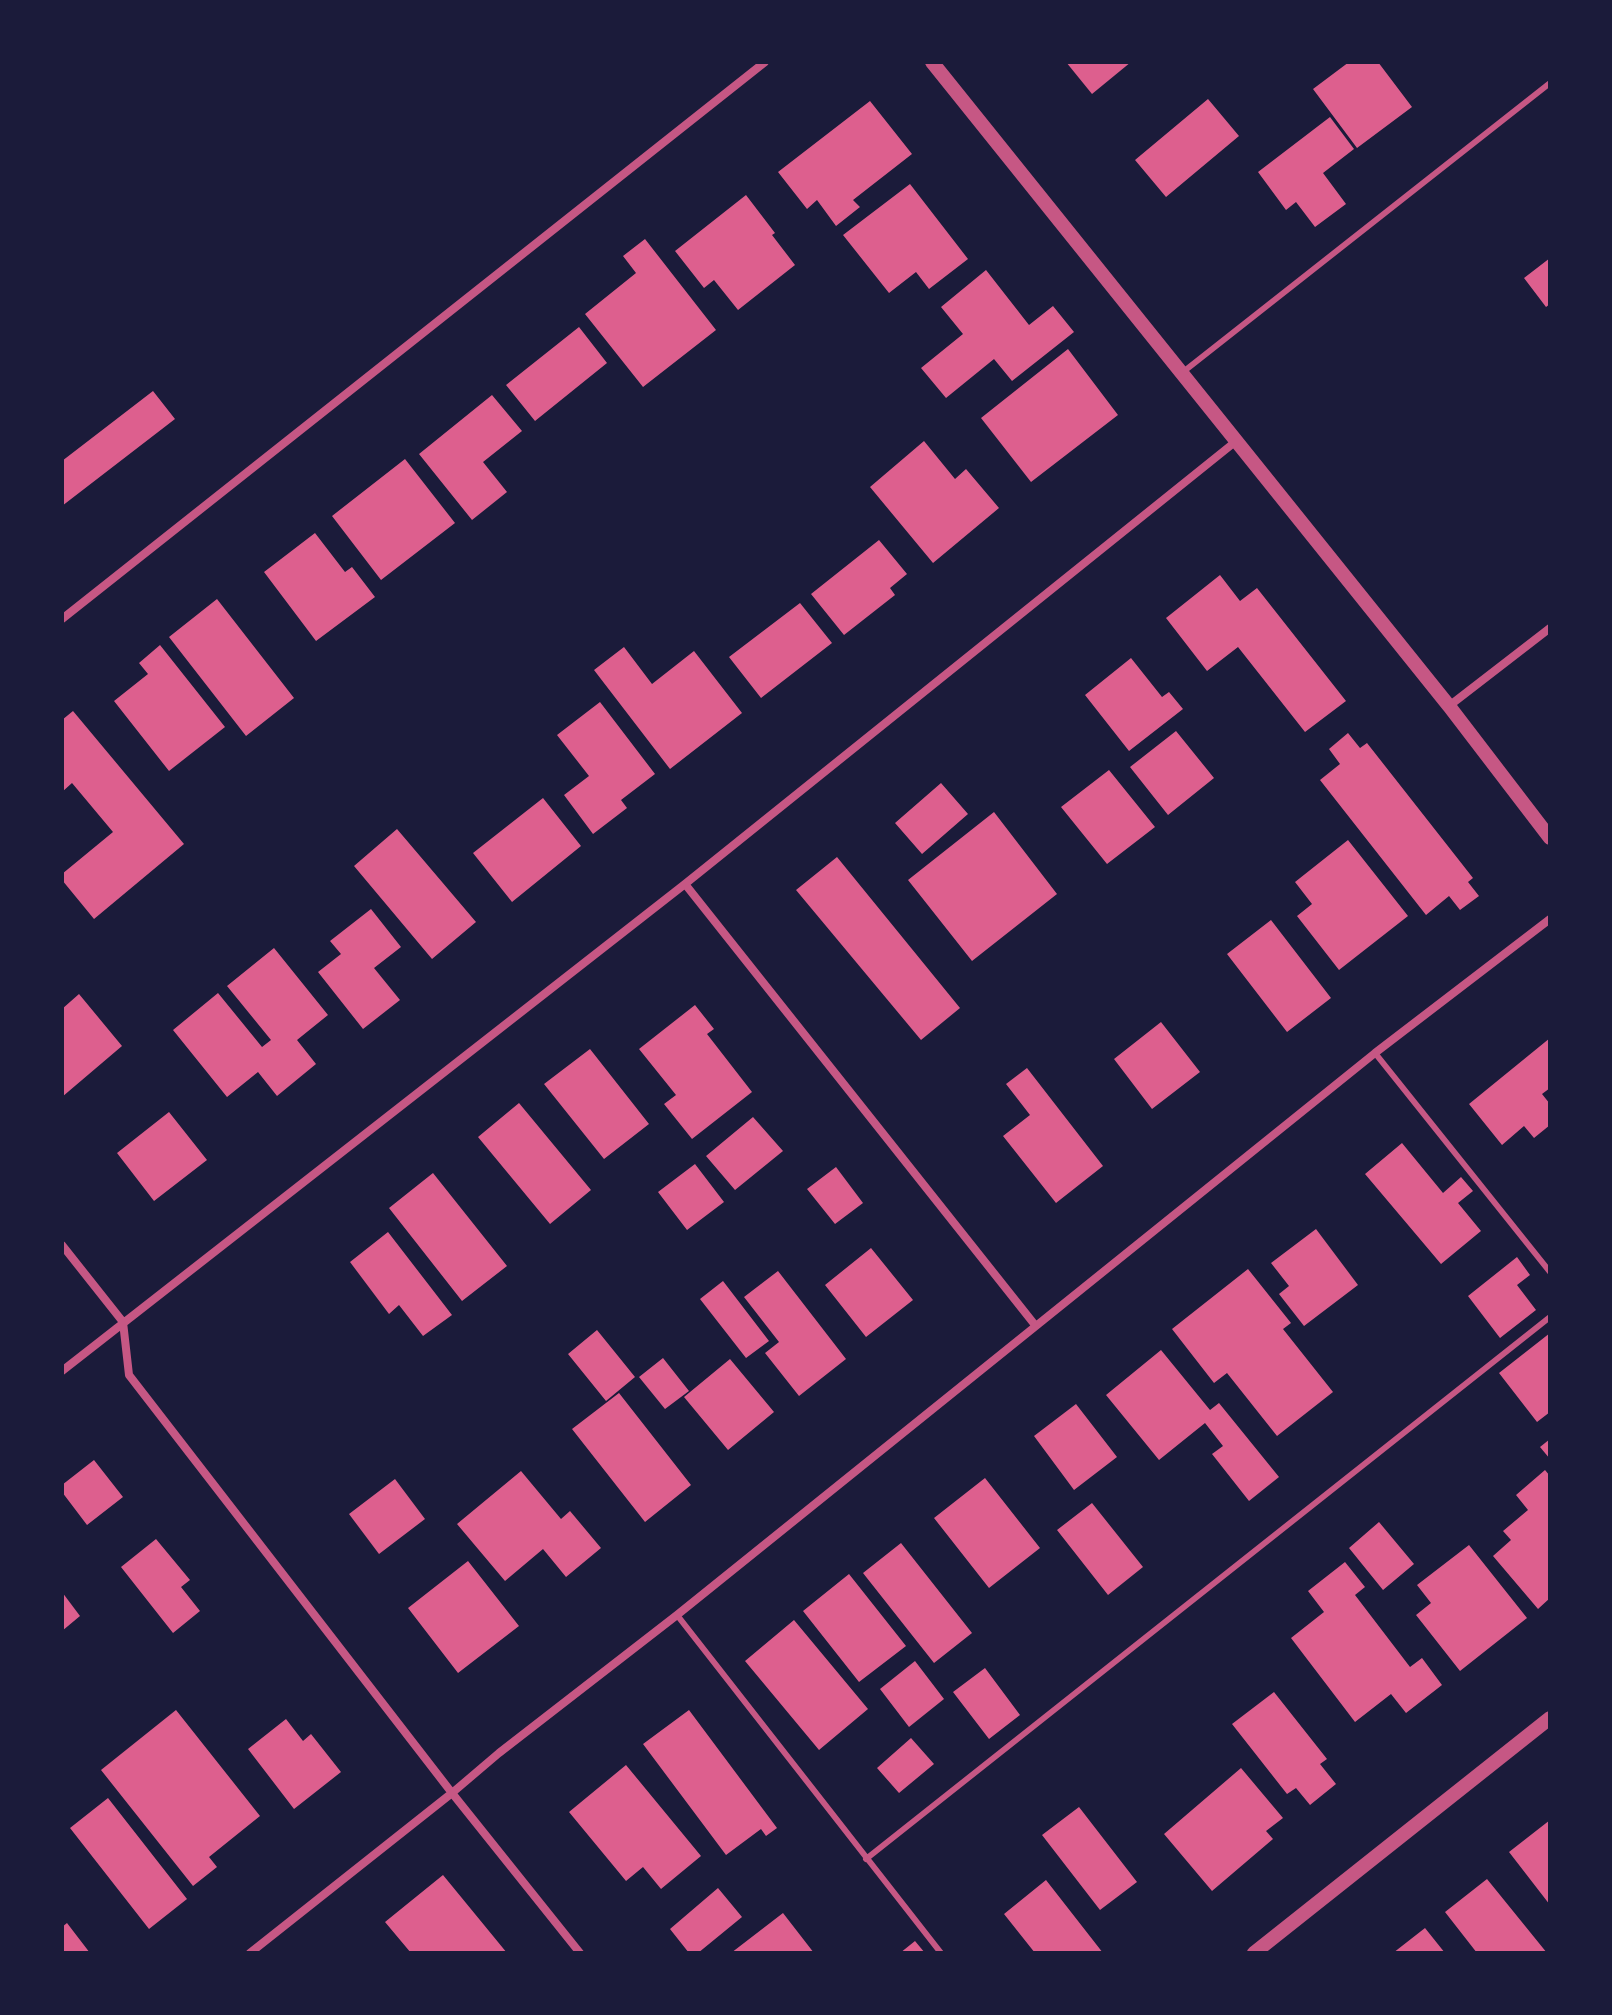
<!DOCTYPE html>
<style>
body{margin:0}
#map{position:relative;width:1612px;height:2015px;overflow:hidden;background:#1b1b3a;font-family:"Work Sans",sans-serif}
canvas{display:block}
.frame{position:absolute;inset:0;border:64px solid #1b1b3a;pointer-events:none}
</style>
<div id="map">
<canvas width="1612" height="2015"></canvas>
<div class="frame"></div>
</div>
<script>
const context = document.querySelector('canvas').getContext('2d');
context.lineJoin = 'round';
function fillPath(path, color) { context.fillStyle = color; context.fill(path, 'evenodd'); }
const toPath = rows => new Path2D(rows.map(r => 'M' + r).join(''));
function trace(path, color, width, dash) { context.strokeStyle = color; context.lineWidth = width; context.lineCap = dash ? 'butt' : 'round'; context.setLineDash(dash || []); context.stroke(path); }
fillPath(toPath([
 [1066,62,1131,62,1092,94],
 [1349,62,1378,62,1412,107,1357,148,1313,89],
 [1208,99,1239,136,1166,197,1135,160],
 [870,101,912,154,853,200,860,207,836,226,817,200,807,209,778,172],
 [1330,117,1354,149,1323,173,1346,204,1315,227,1296,202,1286,210,1258,172],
 [910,184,968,259,929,289,916,272,889,293,843,235],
 [746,195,775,233,772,235,795,265,738,310,714,280,704,288,675,251],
 [645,239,716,330,643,387,585,314,636,273,623,256],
 [1550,258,1550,304,1546,307,1524,278],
 [986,270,1029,325,1053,306,1074,332,1012,381,994,359,946,398,921,368,963,334,941,307],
 [579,327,607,363,535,421,506,385],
 [1068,349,1118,415,1031,482,981,418],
 [153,391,175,419,62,506,62,461],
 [492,395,522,431,483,462,507,492,472,520,419,454],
 [924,441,955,479,966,469,999,508,933,563,870,487],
 [405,459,455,523,381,580,332,516],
 [315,533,345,572,352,567,375,597,316,641,264,572],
 [879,540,907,574,890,588,895,595,844,635,811,594],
 [1220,575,1240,601,1257,588,1346,701,1305,732,1238,647,1207,671,1166,618],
 [217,599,294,698,246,736,169,637],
 [800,603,832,643,761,698,729,657],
 [160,645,225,727,169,771,114,701,148,674,139,663],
 [624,647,652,684,694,651,742,713,670,769,594,670],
 [1131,658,1162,697,1169,692,1183,709,1129,751,1085,695],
 [600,702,655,774,621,800,627,808,593,834,564,795,589,776,557,735],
 [73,711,184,844,94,919,62,880,62,874,113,832,72,783,62,792,62,720],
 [1176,731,1214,778,1168,815,1130,767],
 [1348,733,1360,748,1367,743,1473,878,1468,882,1479,896,1460,910,1449,896,1426,915,1320,780,1340,764,1329,749],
 [1109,770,1155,827,1107,864,1061,807],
 [941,783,968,814,922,854,895,823],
 [543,798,581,846,512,902,473,853],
 [994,812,1057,894,972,961,908,880],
 [397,829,476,922,432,959,354,866],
 [1348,840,1408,916,1339,970,1297,916,1312,904,1295,882],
 [837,857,960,1008,921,1040,796,890],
 [371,909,401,947,374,968,400,1000,363,1029,318,972,341,954,330,941],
 [1271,920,1331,998,1287,1032,1227,954],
 [274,948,328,1015,297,1040,316,1064,277,1096,258,1072,227,1097,173,1030,218,993,262,1047,271,1040,227,986],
 [79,994,122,1046,62,1097,62,1009],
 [695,1005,714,1029,707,1034,752,1092,692,1139,664,1104,676,1095,639,1049],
 [1161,1022,1200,1072,1152,1109,1114,1059],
 [1550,1038,1550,1088,1542,1094,1550,1104,1550,1125,1534,1138,1524,1126,1502,1145,1469,1104],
 [590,1049,649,1124,604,1159,544,1084],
 [1027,1068,1103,1166,1056,1203,1003,1136,1030,1115,1006,1084],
 [519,1103,591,1190,550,1224,478,1137],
 [169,1112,207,1160,154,1201,117,1153],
 [753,1117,783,1151,735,1190,706,1156],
 [1402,1143,1443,1193,1461,1177,1473,1191,1458,1203,1481,1231,1441,1264,1365,1174],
 [695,1164,724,1202,687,1230,658,1192],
 [836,1167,863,1203,835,1224,807,1189],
 [433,1173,507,1266,462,1301,389,1208],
 [1316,1229,1358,1285,1304,1326,1279,1294,1289,1286,1271,1263],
 [388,1232,452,1315,423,1336,399,1305,389,1314,350,1262],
 [871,1248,913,1300,866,1337,825,1285],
 [1517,1257,1530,1275,1517,1285,1536,1310,1500,1338,1468,1296],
 [1248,1269,1291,1323,1283,1329,1333,1392,1277,1436,1227,1373,1214,1383,1172,1329],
 [778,1271,846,1359,799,1396,765,1353,779,1342,744,1297],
 [723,1281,769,1341,746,1358,700,1299],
 [597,1330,635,1377,606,1401,568,1354],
 [1550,1333,1550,1412,1537,1422,1499,1373],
 [1161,1350,1210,1410,1219,1403,1279,1477,1249,1501,1212,1454,1223,1446,1205,1423,1159,1460,1106,1395],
 [663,1358,689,1391,665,1409,639,1377],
 [730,1359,774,1412,728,1450,684,1397],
 [619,1393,691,1485,645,1522,572,1429],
 [1076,1404,1117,1457,1074,1490,1034,1436],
 [1550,1439,1550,1459,1540,1447],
 [94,1460,123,1497,87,1525,62,1492,62,1485],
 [1545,1470,1550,1476,1550,1598,1538,1609,1493,1556,1511,1540,1503,1531,1528,1510,1516,1495],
 [521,1471,561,1519,570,1511,601,1548,566,1577,543,1549,505,1581,457,1524],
 [985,1478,1040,1548,989,1588,934,1518],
 [395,1479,425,1519,379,1554,349,1514],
 [1092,1503,1143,1567,1108,1595,1057,1530],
 [1379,1522,1414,1564,1383,1590,1349,1548],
 [156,1539,190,1580,181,1587,200,1611,173,1633,121,1567],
 [901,1543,972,1633,934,1663,863,1573],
 [1469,1545,1527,1618,1460,1671,1416,1615,1431,1603,1417,1585],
 [468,1561,519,1626,458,1673,408,1608],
 [1345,1562,1365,1587,1355,1595,1410,1667,1422,1658,1442,1685,1406,1713,1391,1694,1355,1722,1291,1638,1324,1612,1308,1591],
 [849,1574,906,1646,859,1682,803,1611],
 [62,1592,80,1616,62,1631],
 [794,1620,868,1709,819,1750,745,1661],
 [915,1661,944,1699,909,1727,880,1689],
 [985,1668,1020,1715,989,1739,953,1692],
 [1274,1692,1327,1759,1320,1764,1336,1784,1310,1805,1296,1788,1287,1794,1232,1724],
 [176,1710,260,1816,209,1857,217,1867,193,1886,101,1770],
 [689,1710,777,1828,766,1836,761,1829,726,1855,643,1744],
 [286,1719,303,1741,311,1734,341,1772,294,1809,248,1749],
 [911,1738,934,1764,899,1793,877,1768],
 [626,1765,701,1856,661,1889,643,1867,626,1881,569,1812],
 [1241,1768,1283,1818,1266,1831,1273,1839,1212,1891,1164,1834],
 [108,1798,187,1899,149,1929,70,1828],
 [1079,1807,1137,1882,1100,1910,1042,1835],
 [1550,1820,1550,1905,1509,1852],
 [443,1875,507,1953,411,1953,385,1922],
 [1487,1879,1547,1953,1477,1953,1445,1912],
 [1046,1880,1103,1953,1035,1953,1004,1914],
 [718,1888,742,1917,698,1953,689,1953,670,1929],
 [783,1913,814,1953,731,1953],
 [67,1923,90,1953,62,1953,62,1927],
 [1425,1928,1445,1953,1393,1953],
 [915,1941,925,1953,900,1953]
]), '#dd5f8e');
trace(toPath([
 [1183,372,1550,83],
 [1375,1053,1550,1272],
 [677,1615,941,1953],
 [866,1859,1550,1317]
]), '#c65784', 6);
trace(toPath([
 [62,619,765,62],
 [1449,706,1550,628],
 [685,884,1035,1325],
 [62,1245,123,1322,129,1375,452,1793,580,1953],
 [62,1371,685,884,1235,442],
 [250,1953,452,1793,499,1753,677,1615,1375,1053,1550,919]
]), '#c65784', 8);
trace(toPath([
 [932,62,1449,706,1550,838],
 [1254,1953,1550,1718]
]), '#c65784', 14);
</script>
